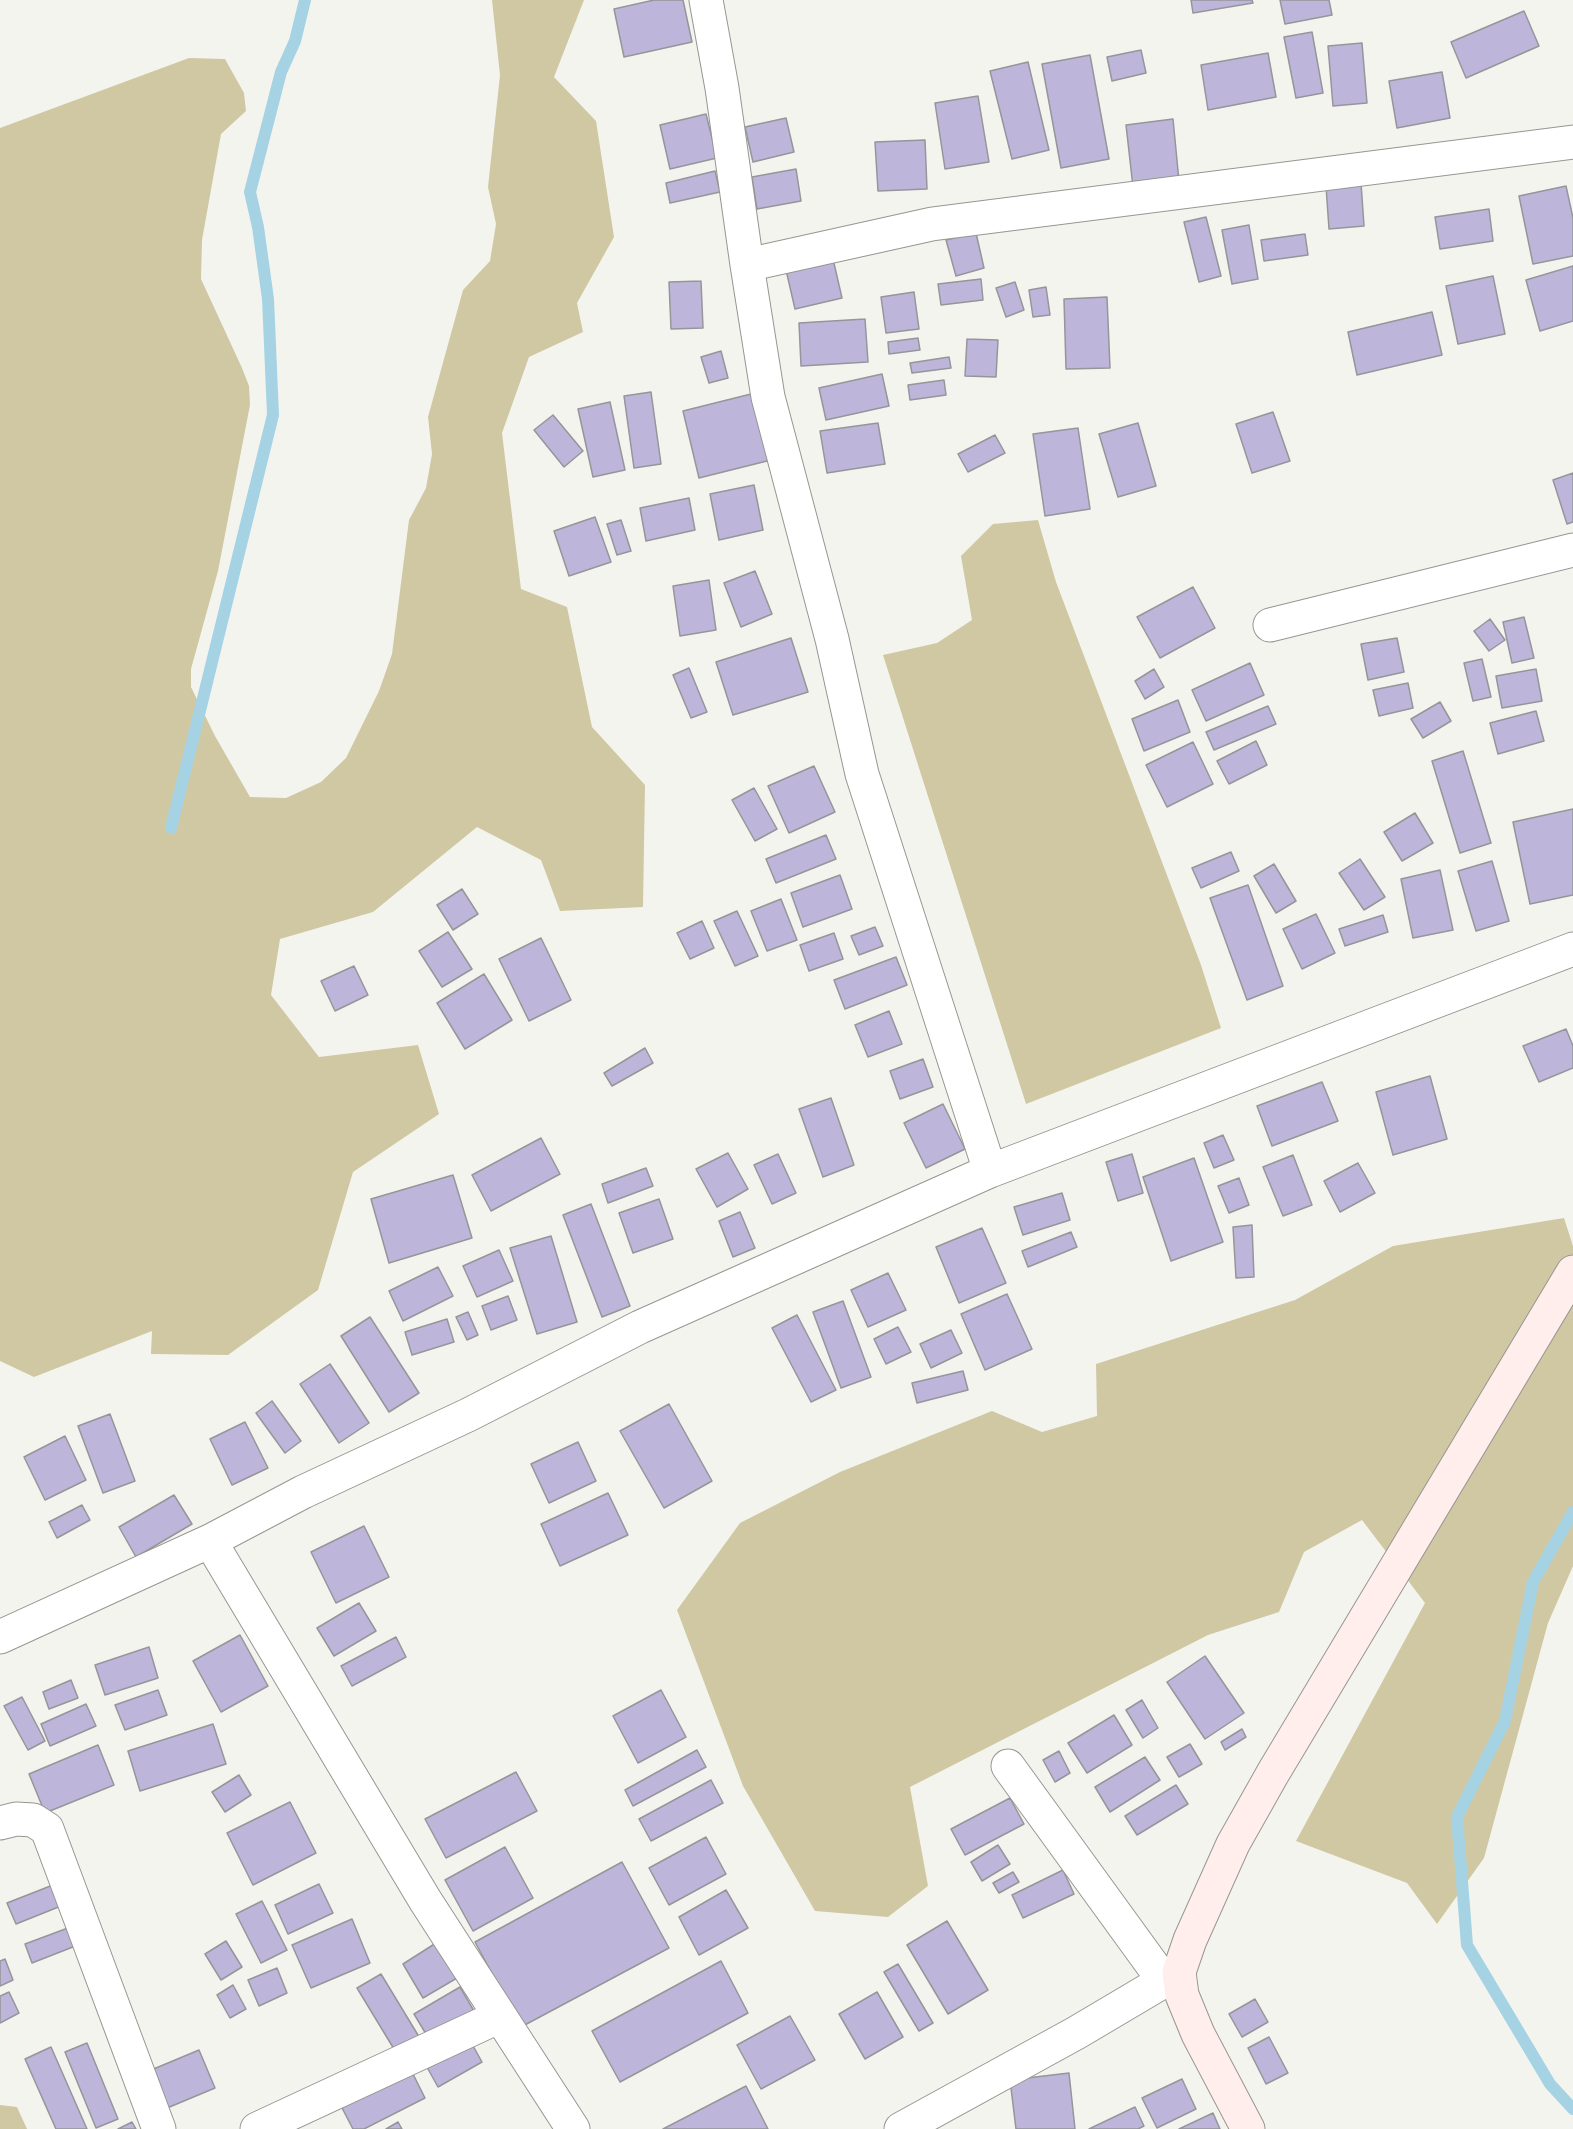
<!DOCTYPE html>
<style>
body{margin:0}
canvas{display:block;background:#f4f4ef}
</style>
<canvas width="1573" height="2129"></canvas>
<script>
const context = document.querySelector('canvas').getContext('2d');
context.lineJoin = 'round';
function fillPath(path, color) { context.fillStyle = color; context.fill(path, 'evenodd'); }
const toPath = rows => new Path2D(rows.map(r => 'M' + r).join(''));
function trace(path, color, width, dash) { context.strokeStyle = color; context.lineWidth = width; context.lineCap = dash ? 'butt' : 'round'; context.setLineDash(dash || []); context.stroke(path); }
fillPath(toPath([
 [492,0,584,0,554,77,596,121,614,237,577,303,583,332,529,357,502,433,521,589,567,607,592,727,645,785,643,907,560,911,541,860,477,827,373,912,280,939,271,995,319,1057,418,1045,439,1114,353,1172,318,1290,228,1355,151,1354,152,1331,34,1377,0,1361,0,128,189,58,225,59,244,93,246,111,221,134,202,240,201,279,242,368,249,386,250,405,218,571,191,669,191,687,215,736,250,797,286,798,321,782,346,758,379,691,392,654,409,520,426,488,432,454,428,417,463,290,490,261,496,224,488,187,500,75],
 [1038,520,1056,582,1201,965,1221,1028,1026,1104,883,655,937,643,972,620,961,556,993,524],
 [1564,1218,1573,1246,1573,1566,1548,1623,1484,1858,1437,1924,1407,1883,1296,1841,1425,1603,1362,1520,1304,1552,1279,1612,1208,1635,910,1787,928,1886,888,1917,815,1911,743,1786,677,1610,740,1523,840,1472,992,1411,1042,1432,1097,1416,1096,1364,1295,1300,1393,1246],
 [0,2105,17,2107,27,2129,0,2129]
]), '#d0c8a2');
trace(toPath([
 [171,828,273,415,268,299,258,227,250,192,281,72,295,41,305,0],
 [1573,1512,1533,1582,1505,1721,1457,1817,1467,1945,1550,2084,1573,2109]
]), '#a6d3e4', 12);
const building = toPath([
 [654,0,683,0,692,42,624,57,614,9,654,0],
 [1191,0,1252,0,1253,3,1193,13,1191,0],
 [1280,0,1329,0,1332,15,1285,24,1280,0],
 [1524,11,1539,46,1466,78,1451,42,1524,11],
 [1312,32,1323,93,1296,98,1284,37,1312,32],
 [1362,43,1367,103,1333,106,1328,46,1362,43],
 [1141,50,1146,73,1112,81,1107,57,1141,50],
 [1268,53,1276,97,1208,110,1201,65,1268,53],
 [1090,55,1109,159,1061,168,1042,64,1090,55],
 [1028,62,1049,150,1012,159,990,71,1028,62],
 [1442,72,1450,118,1397,128,1389,81,1442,72],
 [978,96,989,162,945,169,935,103,978,96],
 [706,114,717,158,670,169,660,125,706,114],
 [786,118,794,152,753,162,745,127,786,118],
 [1173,119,1179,181,1133,187,1126,125,1173,119],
 [925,140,927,189,878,191,875,142,925,140],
 [796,169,801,201,757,209,752,177,796,169],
 [715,171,720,192,670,203,666,183,715,171],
 [1361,183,1364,226,1329,229,1326,186,1361,183],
 [1566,186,1573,218,1573,256,1533,264,1519,196,1566,186],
 [1489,209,1493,241,1440,249,1435,217,1489,209],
 [1206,217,1221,276,1199,282,1184,222,1206,217],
 [1249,225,1258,279,1232,284,1222,230,1249,225],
 [976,233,984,268,956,276,946,240,976,233],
 [1305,234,1308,255,1264,261,1261,240,1305,234],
 [833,259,842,298,795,309,786,270,833,259],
 [1573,266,1573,321,1540,331,1526,280,1573,266],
 [1493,276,1505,334,1458,344,1446,286,1493,276],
 [981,279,983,300,941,305,938,284,981,279],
 [701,281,703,328,671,329,669,282,701,281],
 [1015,282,1024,310,1006,317,996,288,1015,282],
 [1046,287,1050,315,1033,317,1029,290,1046,287],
 [914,292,919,329,886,333,881,297,914,292],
 [1107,297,1110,368,1066,369,1064,299,1107,297],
 [1432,312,1442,355,1357,375,1348,332,1432,312],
 [865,319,868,362,801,366,799,323,865,319],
 [918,338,920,350,889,354,888,342,918,338],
 [967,339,998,340,996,377,965,376,967,339],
 [721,351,728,378,709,383,701,357,721,351],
 [949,357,951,368,912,373,910,363,949,357],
 [882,374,889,406,826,420,819,388,882,374],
 [944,380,946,395,910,400,908,385,944,380],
 [651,392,661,464,634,468,624,396,651,392],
 [755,393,771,460,699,478,683,411,755,393],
 [610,402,625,470,593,477,578,409,610,402],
 [1273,412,1290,461,1252,473,1236,424,1273,412],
 [553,415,583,451,564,467,534,430,553,415],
 [878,423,885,464,827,473,820,431,878,423],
 [1138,423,1156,486,1118,497,1099,434,1138,423],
 [1078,428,1090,509,1045,516,1033,434,1078,428],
 [995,435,1005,453,968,472,958,454,995,435],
 [1573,473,1573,522,1567,524,1553,480,1573,473],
 [754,485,763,530,719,540,710,494,754,485],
 [689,498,695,530,646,541,640,508,689,498],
 [595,517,611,562,569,576,554,531,595,517],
 [621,520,631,551,617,555,607,524,621,520],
 [755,571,772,614,741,627,724,583,755,571],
 [709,580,716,630,680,636,673,586,709,580],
 [1193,587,1215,628,1160,658,1137,617,1193,587],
 [1524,617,1534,658,1512,663,1503,622,1524,617],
 [1490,619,1505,640,1489,651,1474,631,1490,619],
 [791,638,808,692,733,715,716,662,791,638],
 [1397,638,1404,672,1368,680,1361,644,1397,638],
 [1482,659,1491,697,1473,701,1464,663,1482,659],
 [1250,663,1264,695,1206,721,1192,690,1250,663],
 [689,668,707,712,691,718,673,675,689,668],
 [1154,669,1164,687,1145,699,1135,681,1154,669],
 [1536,669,1542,701,1502,708,1496,676,1536,669],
 [1408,683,1413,708,1379,716,1373,690,1408,683],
 [1178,700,1190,732,1144,751,1132,719,1178,700],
 [1440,702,1451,721,1423,738,1411,719,1440,702],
 [1268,706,1276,724,1214,750,1206,732,1268,706],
 [1536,711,1544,741,1498,754,1490,723,1536,711],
 [1256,741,1267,765,1229,784,1217,761,1256,741],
 [1193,742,1213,784,1167,807,1146,765,1193,742],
 [1463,751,1491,843,1460,853,1432,761,1463,751],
 [814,766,835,812,789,833,768,786,814,766],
 [754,788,777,829,755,841,732,800,754,788],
 [1573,809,1573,895,1530,904,1513,822,1573,809],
 [1415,813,1433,843,1402,861,1384,832,1415,813],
 [826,835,836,859,776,883,766,859,826,835],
 [1231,852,1239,871,1201,888,1192,868,1231,852],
 [1360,859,1385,897,1364,910,1339,873,1360,859],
 [1492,861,1509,921,1476,931,1458,871,1492,861],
 [1274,864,1296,901,1276,913,1254,876,1274,864],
 [1440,870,1453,930,1413,938,1401,879,1440,870],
 [840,875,852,909,803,927,791,893,840,875],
 [1248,885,1283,986,1247,1000,1210,898,1248,885],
 [462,889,478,914,453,930,437,905,462,889],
 [781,899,797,940,767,951,751,911,781,899],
 [737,911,758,956,735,966,714,921,737,911],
 [1316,914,1335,953,1302,969,1283,929,1316,914],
 [1383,915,1388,932,1345,946,1339,929,1383,915],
 [702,921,714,948,690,959,677,933,702,921],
 [875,927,883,946,859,955,851,936,875,927],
 [448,932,472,969,442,987,419,951,448,932],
 [834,933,843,959,809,971,800,945,834,933],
 [541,938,571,1000,529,1021,499,959,541,938],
 [896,957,907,985,845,1009,834,980,896,957],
 [354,966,368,995,335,1011,321,981,354,966],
 [484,974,512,1020,465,1049,437,1003,484,974],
 [889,1011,902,1044,868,1057,855,1025,889,1011],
 [1566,1029,1573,1046,1573,1068,1539,1082,1523,1046,1566,1029],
 [645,1048,653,1063,612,1086,604,1073,645,1048],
 [923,1059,933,1087,900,1099,890,1071,923,1059],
 [1430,1076,1447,1139,1393,1155,1376,1092,1430,1076],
 [1322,1082,1338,1121,1272,1146,1257,1106,1322,1082],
 [831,1098,854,1165,823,1177,799,1109,831,1098],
 [943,1104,965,1149,926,1168,904,1123,943,1104],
 [1223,1135,1234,1160,1214,1168,1204,1143,1223,1135],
 [541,1138,560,1174,491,1211,472,1175,541,1138],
 [728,1153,748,1189,717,1207,696,1169,728,1153],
 [778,1154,796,1193,772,1204,754,1165,778,1154],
 [1132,1154,1143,1193,1118,1201,1106,1162,1132,1154],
 [1293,1155,1312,1205,1283,1216,1263,1167,1293,1155],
 [1194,1158,1223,1242,1171,1261,1143,1177,1194,1158],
 [1358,1163,1375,1193,1340,1212,1324,1181,1358,1163],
 [646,1168,653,1186,608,1203,602,1184,646,1168],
 [453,1175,472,1238,389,1263,371,1199,453,1175],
 [1239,1178,1249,1205,1229,1213,1218,1186,1239,1178],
 [1062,1193,1070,1220,1023,1235,1014,1207,1062,1193],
 [659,1199,673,1239,633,1253,619,1213,659,1199],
 [591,1204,630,1306,602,1317,563,1215,591,1204],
 [740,1212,755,1248,733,1257,719,1221,740,1212],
 [1252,1225,1254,1277,1236,1278,1233,1227,1252,1225],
 [982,1228,1006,1283,959,1303,936,1247,982,1228],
 [1071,1232,1077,1247,1028,1267,1022,1251,1071,1232],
 [551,1236,577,1322,537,1334,510,1248,551,1236],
 [499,1250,513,1281,477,1297,463,1266,499,1250],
 [438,1267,453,1296,403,1321,389,1291,438,1267],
 [888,1273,906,1310,868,1327,851,1290,888,1273],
 [1007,1294,1032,1349,985,1370,961,1314,1007,1294],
 [508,1296,517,1320,491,1330,482,1306,508,1296],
 [843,1301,871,1377,841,1388,813,1312,843,1301],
 [468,1312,478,1335,467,1340,456,1317,468,1312],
 [797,1315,836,1390,811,1402,772,1328,797,1315],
 [370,1317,419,1393,389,1412,341,1336,370,1317],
 [447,1319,454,1342,412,1355,405,1332,447,1319],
 [898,1327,911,1352,886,1364,874,1339,898,1327],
 [951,1330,962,1353,931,1368,920,1344,951,1330],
 [330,1364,369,1423,339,1443,300,1384,330,1364],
 [963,1371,968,1390,917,1403,912,1383,963,1371],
 [272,1401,301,1441,285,1453,256,1413,272,1401],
 [669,1404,712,1481,664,1508,620,1431,669,1404],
 [110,1414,135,1481,103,1493,78,1426,110,1414],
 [245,1422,268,1468,232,1485,210,1439,245,1422],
 [65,1436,86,1480,45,1500,24,1457,65,1436],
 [578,1442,596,1481,549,1503,531,1464,578,1442],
 [608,1493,628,1535,560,1566,541,1524,608,1493],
 [174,1495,192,1524,136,1557,119,1527,174,1495],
 [82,1505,90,1520,57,1538,49,1522,82,1505],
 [364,1526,389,1577,336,1603,311,1552,364,1526],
 [359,1603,376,1631,334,1656,317,1628,359,1603],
 [240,1635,268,1686,221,1712,193,1661,240,1635],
 [396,1637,406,1657,352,1686,341,1666,396,1637],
 [149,1647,158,1678,105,1695,95,1665,149,1647],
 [1205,1656,1244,1713,1205,1739,1167,1682,1205,1656],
 [71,1680,78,1698,49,1709,43,1692,71,1680],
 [158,1690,167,1715,125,1730,115,1705,158,1690],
 [661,1690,686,1737,638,1763,613,1716,661,1690],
 [22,1697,45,1741,28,1750,4,1706,22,1697],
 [1142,1700,1158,1728,1143,1738,1126,1710,1142,1700],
 [86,1704,96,1726,50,1746,41,1724,86,1704],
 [1114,1715,1132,1745,1087,1773,1068,1743,1114,1715],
 [213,1724,226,1764,140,1791,128,1751,213,1724],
 [1242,1729,1246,1737,1225,1750,1221,1742,1242,1729],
 [1190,1744,1202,1764,1179,1777,1167,1757,1190,1744],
 [98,1745,114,1785,45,1813,29,1774,98,1745],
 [697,1750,706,1767,633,1806,625,1790,697,1750],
 [1059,1751,1070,1773,1055,1782,1043,1760,1059,1751],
 [1145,1757,1160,1780,1110,1812,1095,1787,1145,1757],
 [516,1772,537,1811,446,1858,425,1819,516,1772],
 [239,1775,251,1795,225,1812,212,1792,239,1775],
 [711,1780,723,1803,651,1841,639,1819,711,1780],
 [1176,1785,1188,1804,1137,1835,1125,1816,1176,1785],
 [1010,1798,1024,1824,965,1855,951,1829,1010,1798],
 [290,1802,316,1853,253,1885,227,1833,290,1802],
 [706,1837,726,1874,669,1905,649,1868,706,1837],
 [998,1845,1010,1864,982,1881,971,1862,998,1845],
 [505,1847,533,1898,473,1931,445,1880,505,1847],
 [622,1862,669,1948,521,2027,475,1942,622,1862],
 [1063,1870,1074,1894,1023,1918,1012,1895,1063,1870],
 [1013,1872,1019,1882,999,1893,993,1883,1013,1872],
 [58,1883,66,1904,16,1924,7,1903,58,1883],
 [319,1884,333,1913,288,1934,275,1905,319,1884],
 [726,1890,748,1928,699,1955,679,1917,726,1890],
 [262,1901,287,1950,261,1963,236,1914,262,1901],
 [352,1919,370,1963,311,1988,292,1945,352,1919],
 [947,1921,988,1990,948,2014,907,1945,947,1921],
 [76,1925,83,1943,32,1963,25,1944,76,1925],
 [226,1941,242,1967,221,1980,205,1954,226,1941],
 [436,1943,457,1978,423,1998,403,1964,436,1943],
 [5,1959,13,1980,0,1986,0,1961,5,1959],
 [721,1961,748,2013,620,2082,592,2031,721,1961],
 [898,1964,933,2023,919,2031,884,1972,898,1964],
 [277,1968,287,1993,259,2006,248,1980,277,1968],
 [381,1974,421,2040,397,2054,357,1988,381,1974],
 [233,1985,246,2009,230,2018,217,1995,233,1985],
 [460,1987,474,2011,429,2039,414,2014,460,1987],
 [9,1992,19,2013,0,2023,0,1996,9,1992],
 [877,1992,903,2037,865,2059,839,2014,877,1992],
 [1255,1999,1268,2022,1242,2037,1229,2014,1255,1999],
 [790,2016,815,2060,761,2089,737,2045,790,2016],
 [467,2035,482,2062,438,2087,423,2060,467,2035],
 [1269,2037,1288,2073,1266,2084,1248,2048,1269,2037],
 [87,2043,118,2119,96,2128,65,2052,87,2043],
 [51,2047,87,2129,56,2129,25,2059,51,2047],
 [199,2050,215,2088,160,2111,144,2073,199,2050],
 [411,2070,425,2098,364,2129,353,2129,341,2106,411,2070],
 [1069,2073,1075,2129,1016,2129,1010,2080,1069,2073],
 [1182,2079,1196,2109,1157,2128,1142,2098,1182,2079],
 [746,2086,768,2129,663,2129,746,2086],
 [1135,2107,1144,2126,1138,2129,1089,2129,1135,2107],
 [1213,2113,1220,2129,1179,2129,1213,2113],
 [132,2122,136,2129,118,2129,132,2122],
 [398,2122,402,2129,386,2129,398,2122]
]);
fillPath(building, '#beb5da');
trace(building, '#96959a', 1.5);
const street = toPath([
 [706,0,722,88,747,265],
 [1270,625,1573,550],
 [990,1171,862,774,832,639,768,397,747,265,932,224,1573,142],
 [210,1541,425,1900,573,2129],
 [0,1637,210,1541,303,1492,468,1415,640,1327,990,1171,1573,949],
 [1008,1766,1164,1981],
 [0,1823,16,1819,33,1820,47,1829,159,2129],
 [257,2129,500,2016],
 [901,2129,1076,2033,1179,1972]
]);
const secondary = toPath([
 [1248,2129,1198,2034,1182,1995,1179,1972,1190,1940,1233,1844,1273,1773,1573,1272]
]);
trace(street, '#979692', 35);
trace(secondary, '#979692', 35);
trace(street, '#fff', 33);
trace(secondary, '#ffeeeb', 33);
</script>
